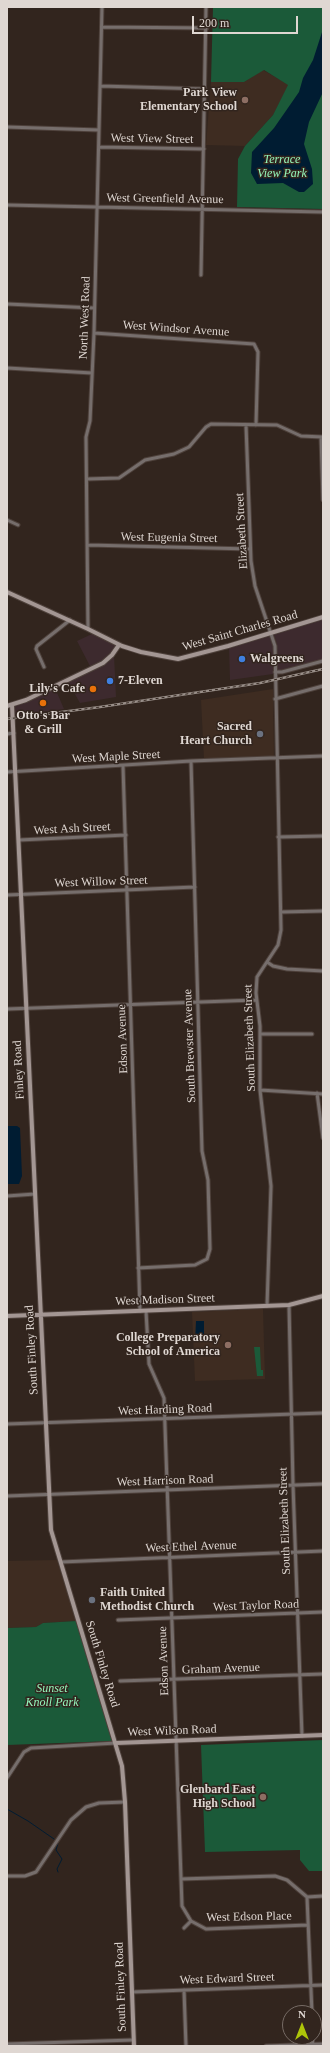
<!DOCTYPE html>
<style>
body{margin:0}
#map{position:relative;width:330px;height:2053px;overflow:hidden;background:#32251e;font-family:"Times New Roman",serif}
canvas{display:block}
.frame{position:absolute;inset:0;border:8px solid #dfd7d2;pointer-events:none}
.north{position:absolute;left:282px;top:2005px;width:40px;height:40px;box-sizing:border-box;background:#32251e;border:1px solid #776c66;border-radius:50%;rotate:0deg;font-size:11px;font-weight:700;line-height:16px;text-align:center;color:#dfd7d2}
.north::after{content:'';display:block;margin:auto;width:14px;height:18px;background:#aec509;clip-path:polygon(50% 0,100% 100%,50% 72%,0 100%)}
.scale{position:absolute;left:192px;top:16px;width:106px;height:18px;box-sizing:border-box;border:2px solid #dfd7d2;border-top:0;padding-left:5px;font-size:12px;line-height:14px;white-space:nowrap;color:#dfd7d2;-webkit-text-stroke:3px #32251e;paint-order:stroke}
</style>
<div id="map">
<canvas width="330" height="2053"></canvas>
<div class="frame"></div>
<div class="north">N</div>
<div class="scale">200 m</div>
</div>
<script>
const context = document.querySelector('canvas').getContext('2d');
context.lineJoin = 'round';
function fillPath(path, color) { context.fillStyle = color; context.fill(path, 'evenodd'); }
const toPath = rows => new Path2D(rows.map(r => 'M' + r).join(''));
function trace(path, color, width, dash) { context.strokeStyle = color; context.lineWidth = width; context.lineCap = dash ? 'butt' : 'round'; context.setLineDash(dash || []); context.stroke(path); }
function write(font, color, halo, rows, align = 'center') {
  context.font = font + ' "Times New Roman",serif'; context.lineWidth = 3; context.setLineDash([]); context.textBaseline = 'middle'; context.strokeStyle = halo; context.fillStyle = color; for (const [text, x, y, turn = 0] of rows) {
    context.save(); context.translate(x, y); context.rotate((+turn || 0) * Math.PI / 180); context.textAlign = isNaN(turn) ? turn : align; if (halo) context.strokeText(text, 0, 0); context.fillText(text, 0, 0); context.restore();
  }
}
fillPath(toPath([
 [323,618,323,660,277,671,277,644,273,633],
 [94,633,117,645,109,657,91,668,77,641],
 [270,635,274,646,273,674,230,680,229,647],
 [114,655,116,697,80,703,68,682,104,664],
 [55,688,64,709,14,716,13,706]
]), '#3d2a2e');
fillPath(toPath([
 [263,70,289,85,273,115,245,146,206,145,211,82,244,82],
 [273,689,274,756,204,759,201,700],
 [263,1309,265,1379,195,1381,192,1312],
 [57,1560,76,1621,43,1623,36,1627,7,1628,7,1561]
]), '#3e2c21');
fillPath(toPath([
 [213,7,323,7,323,209,237,207,238,159,245,146,273,115,288,85,264,70,244,82,211,82],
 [254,1347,260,1347,261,1370,263,1370,263,1376,257,1376],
 [76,1621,113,1741,7,1745,7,1628,36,1627,43,1623],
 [323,1740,323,1871,309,1871,300,1860,300,1850,205,1852,201,1745]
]), '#1b5a39');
fillPath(toPath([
 [323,29,323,92,309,122,304,144,312,169,313,184,304,192,299,192,283,183,257,184,251,173,252,152,274,128,299,92,303,78,313,60],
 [7,1126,17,1126,20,1128,22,1176,19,1184,7,1184],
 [196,1321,204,1321,204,1342,195,1342]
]), '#001c32');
trace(toPath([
 [7,1809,28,1821,54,1839],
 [58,1843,56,1850,62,1859,57,1869,58,1872]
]), '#001c32', 1);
const street = toPath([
 [102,27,207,28],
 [100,86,205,89],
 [7,127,99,130],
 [99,147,204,149],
 [7,205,323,212],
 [201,275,206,7],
 [7,304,94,308],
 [94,333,254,344,258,352,256,425],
 [7,368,92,373],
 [246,425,251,561,255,586,275,646,281,930,278,945,257,977,256,993,260,1026,260,1090,271,1186,267,1306],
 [321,437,323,500],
 [87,479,119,478,145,460,174,454,189,447,206,427,211,424,277,425,301,436,323,437],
 [7,520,18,525],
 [88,545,250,549],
 [88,629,86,437,90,421,94,333,102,7],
 [44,667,36,649,37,646,70,620],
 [275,672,282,672,323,661],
 [275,699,323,686],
 [7,734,14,733],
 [123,766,140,1311],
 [7,772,191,761,323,756],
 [278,837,323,836],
 [19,840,126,835],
 [7,895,195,887],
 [281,912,323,911],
 [267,962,273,966,287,969,323,971],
 [7,1009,256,1000],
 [260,1034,312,1034],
 [260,1090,323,1094],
 [317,1093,323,1138],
 [7,1196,35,1194],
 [138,1268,195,1265,207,1259,210,1249,208,1180,202,1151,191,761],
 [289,1305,293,1485,302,1736],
 [146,1311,149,1364,164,1398,182,1906,191,1921,206,1929,308,1925],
 [7,1424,323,1413],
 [7,1496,323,1484],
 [61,1562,323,1551],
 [118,1620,323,1612],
 [120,1681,323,1674],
 [7,1778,24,1752,31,1748,116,1743],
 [7,1876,25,1876,36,1872,71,1820,86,1807,99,1803,125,1802],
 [181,1879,275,1876,287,1880,307,1897,323,1896],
 [307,1897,312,2013],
 [184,1928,191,1921],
 [184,1990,186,2046],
 [132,1992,323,1985],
 [312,2037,313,2045],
 [7,2044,133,2040],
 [266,2046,323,2044]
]);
const secondary = toPath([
 [7,592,88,629,122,646,141,652,178,659,228,646,323,617],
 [12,705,51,1530,122,1766,125,1802,134,2046],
 [7,706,26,700,103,663,112,655,119,645],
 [7,1316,289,1305,323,1296],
 [116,1743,323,1735]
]);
trace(street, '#4e413b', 5);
trace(secondary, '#4e413b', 6);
trace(street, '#766e6c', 3);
trace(secondary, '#a39693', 4);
const rail = toPath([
 [7,719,100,707,260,683,323,669]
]);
trace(rail, '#988e88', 2.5);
trace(rail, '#32251e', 1, [3]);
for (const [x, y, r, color] of [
 [245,100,4,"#8d6e63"],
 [242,659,4,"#3f7fe0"],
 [110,681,4,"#3f7fe0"],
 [93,689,4,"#e8710a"],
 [43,703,4,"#e8710a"],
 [260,734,4,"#6b7280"],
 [228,1345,4,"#8d6e63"],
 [92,1600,4,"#6b7280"],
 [263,1797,4,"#8d6e63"]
]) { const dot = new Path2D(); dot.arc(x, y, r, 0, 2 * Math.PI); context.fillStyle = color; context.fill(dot); trace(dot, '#32251e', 1.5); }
write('bold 12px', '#dfd7d2', '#32251e', [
 ["Park View",237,93],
 ["Elementary School",237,107],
 ["Walgreens",250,659,"left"],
 ["7-Eleven",118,681,"left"],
 ["Lily's Cafe",85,689],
 ["Otto's Bar",43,716,"center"],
 ["& Grill",43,730,"center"],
 ["Sacred",252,727],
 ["Heart Church",252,741],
 ["College Preparatory",220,1338],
 ["School of America",220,1352],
 ["Faith United",100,1593,"left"],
 ["Methodist Church",100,1607,"left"],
 ["Glenbard East",255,1790],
 ["High School",255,1804]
], 'right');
write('12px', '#dfd7d2', '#32251e', [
 ["West View Street",152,139,1],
 ["West Greenfield Avenue",165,199,1],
 ["North West Road",85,318,-88],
 ["West Windsor Avenue",176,329,4],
 ["Elizabeth Street",242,531,-93],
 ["West Eugenia Street",169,538,1],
 ["West Saint Charles Road",240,631,-16],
 ["West Maple Street",116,757,-3],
 ["West Ash Street",72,829,-3],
 ["West Willow Street",101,882,-2],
 ["South Elizabeth Street",250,1038,-92],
 ["Edson Avenue",123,1039,-92],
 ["South Brewster Avenue",190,1046,-92],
 ["Finley Road",19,1070,-93],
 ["West Madison Street",165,1300,-2],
 ["South Finley Road",32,1350,-93],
 ["West Harding Road",165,1410,-2],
 ["West Harrison Road",165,1481,-2],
 ["South Elizabeth Street",285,1521,-92],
 ["West Ethel Avenue",191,1547,-2],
 ["West Taylor Road",256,1606,-2],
 ["Edson Avenue",164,1661,-92],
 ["South Finley Road",102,1664,73],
 ["Graham Avenue",221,1669,-2],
 ["West Wilson Road",172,1731,-2],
 ["West Edson Place",249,1917,-1],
 ["West Edward Street",227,1979,-2],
 ["South Finley Road",121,1987,-92]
]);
write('italic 12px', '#94f6bb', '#32251e', [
 ["Terrace",282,160],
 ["View Park",282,174],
 ["Sunset",52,1689],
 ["Knoll Park",52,1703]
]);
</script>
